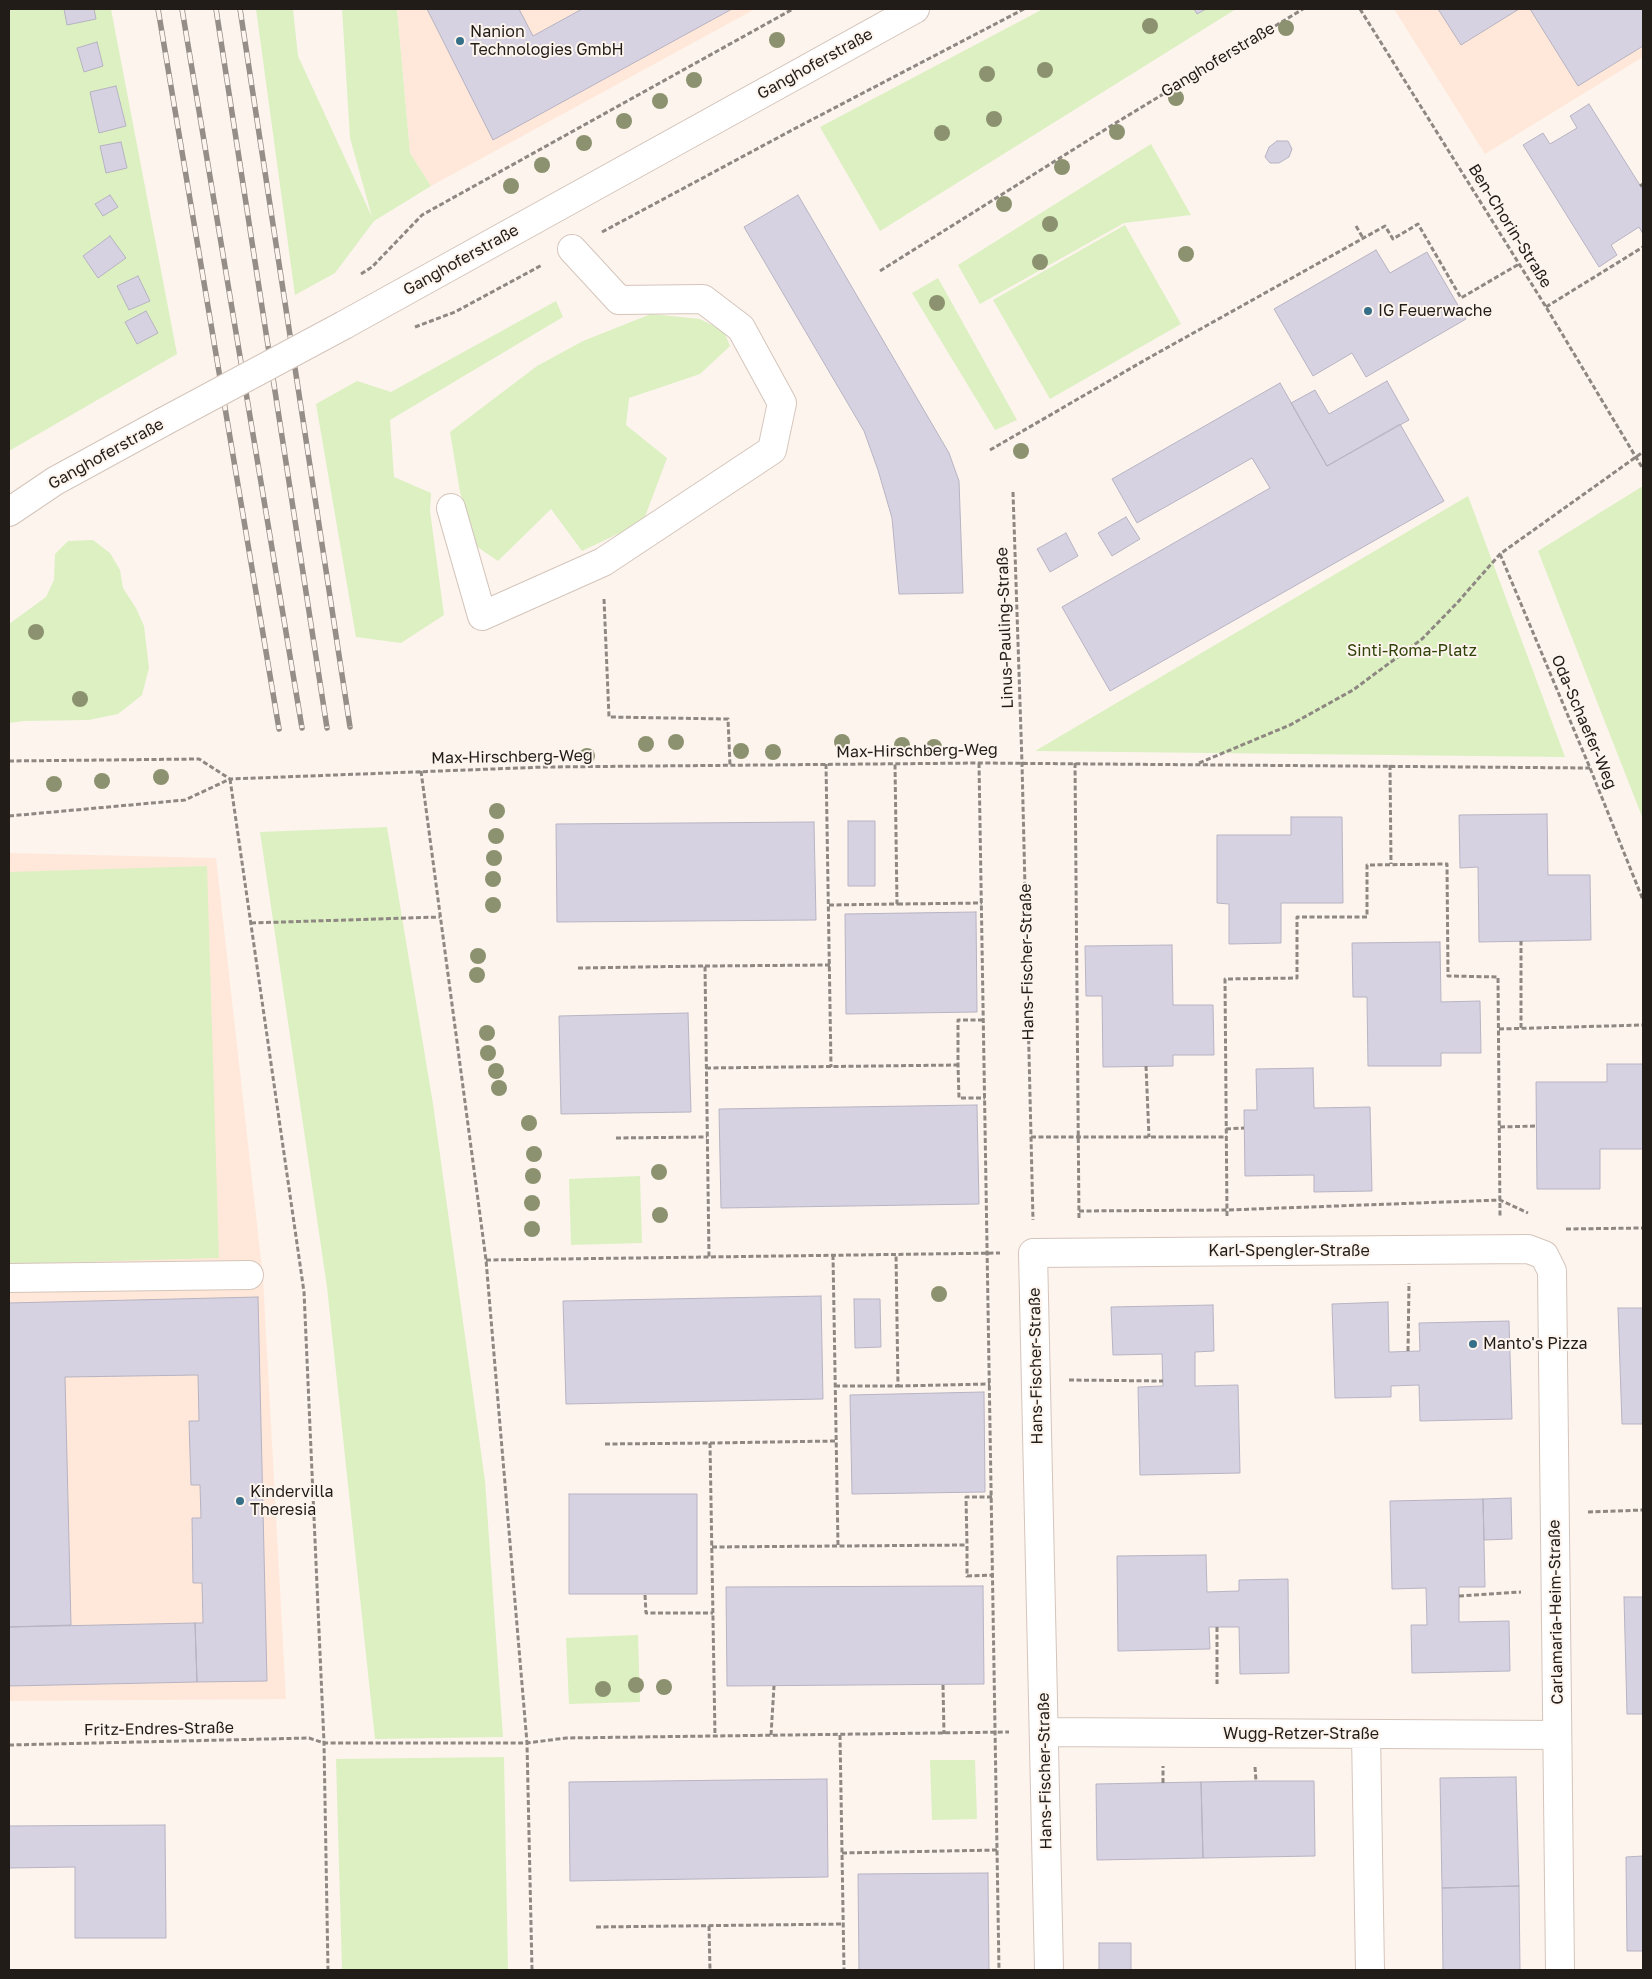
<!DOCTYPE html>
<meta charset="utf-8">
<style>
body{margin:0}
#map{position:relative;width:1652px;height:1979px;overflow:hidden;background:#fdf4ee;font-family:"Golos Text",sans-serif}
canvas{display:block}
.frame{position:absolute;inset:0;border:10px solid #211c18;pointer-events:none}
</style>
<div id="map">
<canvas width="1652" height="1979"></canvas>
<div class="frame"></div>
</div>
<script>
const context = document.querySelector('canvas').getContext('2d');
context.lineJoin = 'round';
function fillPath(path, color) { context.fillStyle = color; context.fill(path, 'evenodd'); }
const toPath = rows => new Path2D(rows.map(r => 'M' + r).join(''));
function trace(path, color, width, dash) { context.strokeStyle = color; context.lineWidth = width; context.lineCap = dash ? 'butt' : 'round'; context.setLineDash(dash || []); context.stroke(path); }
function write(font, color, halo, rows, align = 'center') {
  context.font = font + ' "Golos Text",sans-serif'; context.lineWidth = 4; context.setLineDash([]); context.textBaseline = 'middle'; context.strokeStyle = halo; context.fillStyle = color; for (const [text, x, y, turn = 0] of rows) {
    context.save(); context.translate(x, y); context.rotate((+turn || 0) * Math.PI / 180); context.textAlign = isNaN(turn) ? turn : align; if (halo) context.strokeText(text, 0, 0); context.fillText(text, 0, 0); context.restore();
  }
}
fillPath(toPath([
 [397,9,755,9,431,186,410,153],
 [1394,9,1643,9,1643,57,1485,154],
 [9,853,216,858,263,1278,286,1699,9,1701]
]), '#ffe8d9');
fillPath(toPath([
 [9,9,111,9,177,354,9,451],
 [256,9,293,9,298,56,372,217,350,138,342,9,397,9,410,153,431,186,374,221,335,273,295,295],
 [1043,9,1236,9,880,231,820,127],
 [1151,144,1191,215,1124,223,980,304,958,265],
 [1125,225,1181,324,1050,399,993,300],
 [938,278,1017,420,995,430,912,293],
 [556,301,563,317,390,420,394,477,431,493,430,511,444,615,401,643,356,637,316,404,357,381,391,392],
 [651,314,700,319,724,331,730,346,700,374,629,398,626,425,667,458,643,522,582,551,551,509,498,561,476,546,460,492,450,432,537,366,583,341],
 [1643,486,1643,819,1538,551],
 [1468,496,1565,757,1035,751],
 [93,540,110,553,120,570,123,588,136,608,144,626,149,668,142,695,118,714,89,720,24,721,9,723,9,624,46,597,54,580,55,554,68,541],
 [387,827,433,1104,485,1481,503,1737,375,1739,327,1287,260,832],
 [207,866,219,1258,9,1264,9,872],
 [640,1176,642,1243,571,1245,569,1179],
 [638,1635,640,1702,569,1704,566,1638],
 [504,1757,508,1970,342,1970,336,1759],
 [930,1760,975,1760,977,1819,932,1820]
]), '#dcf0c2');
const building = toPath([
 [64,9,94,9,96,19,67,25,64,9],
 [427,9,519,9,533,36,582,9,732,9,493,140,427,9],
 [1194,9,1206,9,1197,14,1194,9],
 [1438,9,1519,9,1461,45,1438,9],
 [1530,9,1643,9,1643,46,1578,86,1530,9],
 [97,42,103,66,84,72,77,48,97,42],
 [116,86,126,126,99,133,90,92,116,86],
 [1589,104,1643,190,1643,234,1639,227,1611,245,1617,255,1599,267,1523,145,1543,133,1550,144,1577,128,1570,116,1589,104],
 [1277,141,1288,141,1292,149,1289,157,1279,163,1270,163,1265,157,1269,147,1277,141],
 [121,142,127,168,106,173,100,146,121,142],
 [110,195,118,207,103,216,95,204,110,195],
 [798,195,949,453,959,481,963,593,899,594,892,518,878,470,864,431,744,227,798,195],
 [110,236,126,258,98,278,83,256,110,236],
 [1376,250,1390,273,1427,252,1466,319,1366,377,1352,353,1313,376,1274,309,1376,250],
 [138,276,150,301,129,310,117,286,138,276],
 [146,311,158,333,137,344,125,322,146,311],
 [1387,381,1409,420,1327,466,1291,403,1315,390,1329,414,1387,381],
 [1280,383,1327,466,1400,424,1444,501,1110,691,1062,607,1270,488,1252,458,1137,523,1112,479,1280,383],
 [1126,517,1140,539,1112,556,1098,533,1126,517],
 [1066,533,1078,556,1050,572,1037,549,1066,533],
 [1547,814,1548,875,1590,875,1591,940,1479,942,1478,867,1460,868,1459,815,1547,814],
 [1291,817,1342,817,1343,903,1281,903,1281,943,1229,944,1229,904,1217,903,1217,835,1291,835,1291,817],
 [848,821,875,821,875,886,848,886,848,821],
 [814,822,816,920,557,922,556,824,814,822],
 [976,912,977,1012,846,1014,845,914,976,912],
 [1440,942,1441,1002,1480,1001,1481,1053,1441,1053,1441,1066,1368,1066,1367,997,1353,997,1352,943,1440,942],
 [1172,945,1173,1005,1213,1005,1214,1055,1173,1055,1173,1066,1103,1067,1102,996,1086,996,1085,946,1172,945],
 [688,1013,691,1112,561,1114,559,1016,688,1013],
 [1607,1064,1643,1064,1643,1149,1600,1149,1600,1189,1537,1189,1536,1082,1607,1082,1607,1064],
 [1313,1068,1314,1108,1370,1107,1372,1191,1314,1192,1314,1175,1245,1176,1244,1110,1257,1110,1256,1069,1313,1068],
 [977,1105,979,1204,721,1208,719,1109,977,1105],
 [821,1296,823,1399,566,1404,563,1301,821,1296],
 [258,1297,267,1681,197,1682,195,1623,203,1623,202,1583,193,1583,192,1518,201,1518,200,1485,191,1485,189,1421,199,1421,198,1375,65,1377,71,1625,9,1627,9,1303,258,1297],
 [854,1299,880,1299,881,1347,855,1348,854,1299],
 [1388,1302,1389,1352,1420,1351,1419,1323,1509,1321,1512,1419,1420,1421,1419,1385,1391,1386,1391,1397,1335,1398,1332,1304,1388,1302],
 [1213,1305,1214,1351,1195,1352,1195,1386,1238,1385,1240,1473,1140,1475,1138,1387,1163,1386,1162,1354,1113,1355,1111,1307,1213,1305],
 [1618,1308,1643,1308,1643,1424,1622,1424,1618,1308],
 [984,1392,985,1492,852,1494,850,1395,984,1392],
 [569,1494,697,1494,697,1594,569,1594,569,1494],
 [1511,1498,1512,1539,1484,1540,1483,1499,1511,1498],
 [1483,1499,1485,1587,1459,1587,1459,1622,1509,1621,1510,1671,1412,1673,1411,1625,1427,1625,1426,1588,1392,1589,1390,1501,1483,1499],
 [1206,1555,1207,1592,1239,1591,1239,1580,1288,1579,1289,1673,1240,1674,1239,1627,1209,1627,1210,1649,1118,1651,1117,1556,1206,1555],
 [983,1586,984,1684,727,1686,726,1587,983,1586],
 [1624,1597,1643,1597,1643,1714,1627,1714,1624,1597],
 [195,1623,197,1682,9,1686,9,1627,195,1623],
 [1516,1777,1519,1886,1442,1888,1440,1778,1516,1777],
 [827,1779,828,1877,570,1881,569,1782,827,1779],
 [1256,1781,1314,1781,1315,1856,1203,1858,1201,1782,1256,1781],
 [1201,1782,1203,1858,1097,1860,1096,1784,1201,1782],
 [165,1825,166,1938,75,1938,75,1867,9,1868,9,1826,165,1825],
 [1643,1856,1643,1951,1627,1951,1626,1857,1643,1856],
 [988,1873,989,1970,859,1970,858,1874,988,1873],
 [1519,1886,1520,1970,1443,1970,1442,1888,1519,1886],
 [1099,1943,1131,1943,1131,1970,1099,1970,1099,1943]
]);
fillPath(building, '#d6d2e2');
trace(building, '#b7b3c2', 1);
const minor = toPath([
 [344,325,915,9],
 [451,508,482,616,603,562,772,450,782,403,741,328,703,299,619,300,572,249],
 [9,512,55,481,163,422],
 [9,1278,249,1275],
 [1044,1732,1557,1735],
 [1366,1734,1370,1970],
 [1049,1970,1033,1253,1528,1249,1544,1255,1552,1271,1560,1970]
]);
trace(minor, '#d4c5bb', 30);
trace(toPath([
 [1360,9,1546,307,1643,469],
 [1640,186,1643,184],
 [1356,226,1363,238],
 [602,232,794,129,1024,9],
 [880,271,1114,124,1303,9],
 [361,274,372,267,422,215,793,9],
 [1546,307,1643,247],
 [415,327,455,312,542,265],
 [990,450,1145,360,1385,226,1393,239,1418,224,1461,298,1519,264],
 [1013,492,1022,763,1033,1220],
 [1500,554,1590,768,1643,900],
 [604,599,609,717,728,719,730,765],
 [9,761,199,759,230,779,545,767,979,763,1590,768],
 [979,763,999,1970],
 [1075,763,1079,1220],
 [1199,763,1290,725,1353,690,1422,639,1457,603,1500,554,1643,452],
 [826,764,831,1067],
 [1390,765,1391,864],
 [421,771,486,1260,527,1743,532,1970],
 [230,779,304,1292,324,1743,328,1970],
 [9,816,185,800,230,779],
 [898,904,982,903],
 [829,905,897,904,895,764],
 [251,923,440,917],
 [705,966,830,965],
 [578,968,705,966,709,1257],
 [983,1020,958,1020,958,1065,959,1098,985,1098],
 [1521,1028,1521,941],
 [1499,1029,1643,1025],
 [1146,1066,1149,1137],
 [706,1068,958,1065],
 [1500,1127,1536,1126],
 [1226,1129,1244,1128],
 [1031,1137,1227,1137],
 [616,1138,707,1137],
 [1079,1211,1227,1210,1500,1200,1528,1213],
 [1227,1216,1225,979,1297,978,1297,917,1367,917,1367,865,1447,864,1448,976,1498,977,1500,1216],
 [1566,1229,1643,1228],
 [833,1255,838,1546],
 [486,1260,1000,1253],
 [1408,1351,1409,1283],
 [1069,1380,1163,1381],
 [835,1386,898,1386,896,1254],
 [898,1386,990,1384],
 [710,1443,836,1441],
 [605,1444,710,1443,715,1736],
 [992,1497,966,1497,967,1545,967,1576,993,1575],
 [1588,1512,1643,1510],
 [712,1547,967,1545],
 [645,1595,646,1613,713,1613],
 [1459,1596,1521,1592],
 [1217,1627,1217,1684],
 [943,1685,944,1734],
 [771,1735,774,1686],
 [840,1735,844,1970],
 [9,1745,309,1738,324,1743,527,1743,566,1738,1009,1732],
 [1255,1767,1256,1781],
 [1163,1783,1163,1766],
 [842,1853,997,1850],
 [709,1926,710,1970],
 [596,1927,844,1924]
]), '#8e8782', 3, [5, 2.5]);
trace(minor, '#fff', 28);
const rail = toPath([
 [158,9,279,729],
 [182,9,302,728],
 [216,9,327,728],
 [240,9,350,727]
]);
trace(rail, '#958d88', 5.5);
trace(rail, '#fdf4ee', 4, [11]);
const minorBridge = toPath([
 [163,422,344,325]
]);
trace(minorBridge, '#d4c5bb', 30, []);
trace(minorBridge, '#fff', 28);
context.fillStyle = '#8c926f';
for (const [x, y] of [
 [1150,26],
 [1286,28],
 [777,40],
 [1045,70],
 [987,74],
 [694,80],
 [1176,98],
 [660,101],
 [994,119],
 [624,121],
 [1117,132],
 [942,133],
 [584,143],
 [542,165],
 [1062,167],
 [511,186],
 [1004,204],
 [1050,224],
 [1186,254],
 [1040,262],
 [937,303],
 [1021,451],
 [36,632],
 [80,699],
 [676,742],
 [842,742],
 [646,744],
 [902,745],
 [934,747],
 [741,751],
 [773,752],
 [587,756],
 [161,777],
 [102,781],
 [54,784],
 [497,811],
 [496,836],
 [494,858],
 [493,879],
 [493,905],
 [478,956],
 [477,975],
 [487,1033],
 [488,1053],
 [496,1071],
 [499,1088],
 [529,1123],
 [534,1154],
 [659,1172],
 [533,1176],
 [532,1203],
 [660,1215],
 [532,1229],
 [939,1294],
 [636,1685],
 [664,1687],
 [603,1689]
]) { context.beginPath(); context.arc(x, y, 8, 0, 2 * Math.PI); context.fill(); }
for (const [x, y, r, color] of [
 [460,41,5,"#356f88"],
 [1368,311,5,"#356f88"],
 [1473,1344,5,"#356f88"],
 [240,1501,5,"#356f88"]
]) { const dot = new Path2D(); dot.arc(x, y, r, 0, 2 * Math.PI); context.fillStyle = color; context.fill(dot); trace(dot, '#fdf4ee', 2); }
write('16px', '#211c18', '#fdf4ee', [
 ["Nanion",470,32],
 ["Technologies GmbH",470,50],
 ["IG Feuerwache",1378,311],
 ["Manto's Pizza",1483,1344],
 ["Kindervilla",250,1492],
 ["Theresia",250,1510]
], 'left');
write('16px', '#211c18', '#fdf4ee', [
 ["Ganghoferstraße",1218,60,-31],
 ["Ganghoferstraße",815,64,-29],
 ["Ben-Chorin-Straße",1510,226,58],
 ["Ganghoferstraße",461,260,-29],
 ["Ganghoferstraße",106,454,-29],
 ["Linus-Pauling-Straße",1005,628,-92],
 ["Oda-Schaefer-Weg",1584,722,67],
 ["Max-Hirschberg-Weg",917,751,-1],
 ["Max-Hirschberg-Weg",512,757,-1],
 ["Hans-Fischer-Straße",1027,962,-91],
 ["Karl-Spengler-Straße",1289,1251],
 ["Hans-Fischer-Straße",1036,1366,-91],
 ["Carlamaria-Heim-Straße",1556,1612,-91],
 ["Fritz-Endres-Straße",159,1729,-1],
 ["Wugg-Retzer-Straße",1301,1734],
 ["Hans-Fischer-Straße",1045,1771,-91]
]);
write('16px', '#2f4207', '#fdf4ee', [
 ["Sinti-Roma-Platz",1412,651]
]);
</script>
